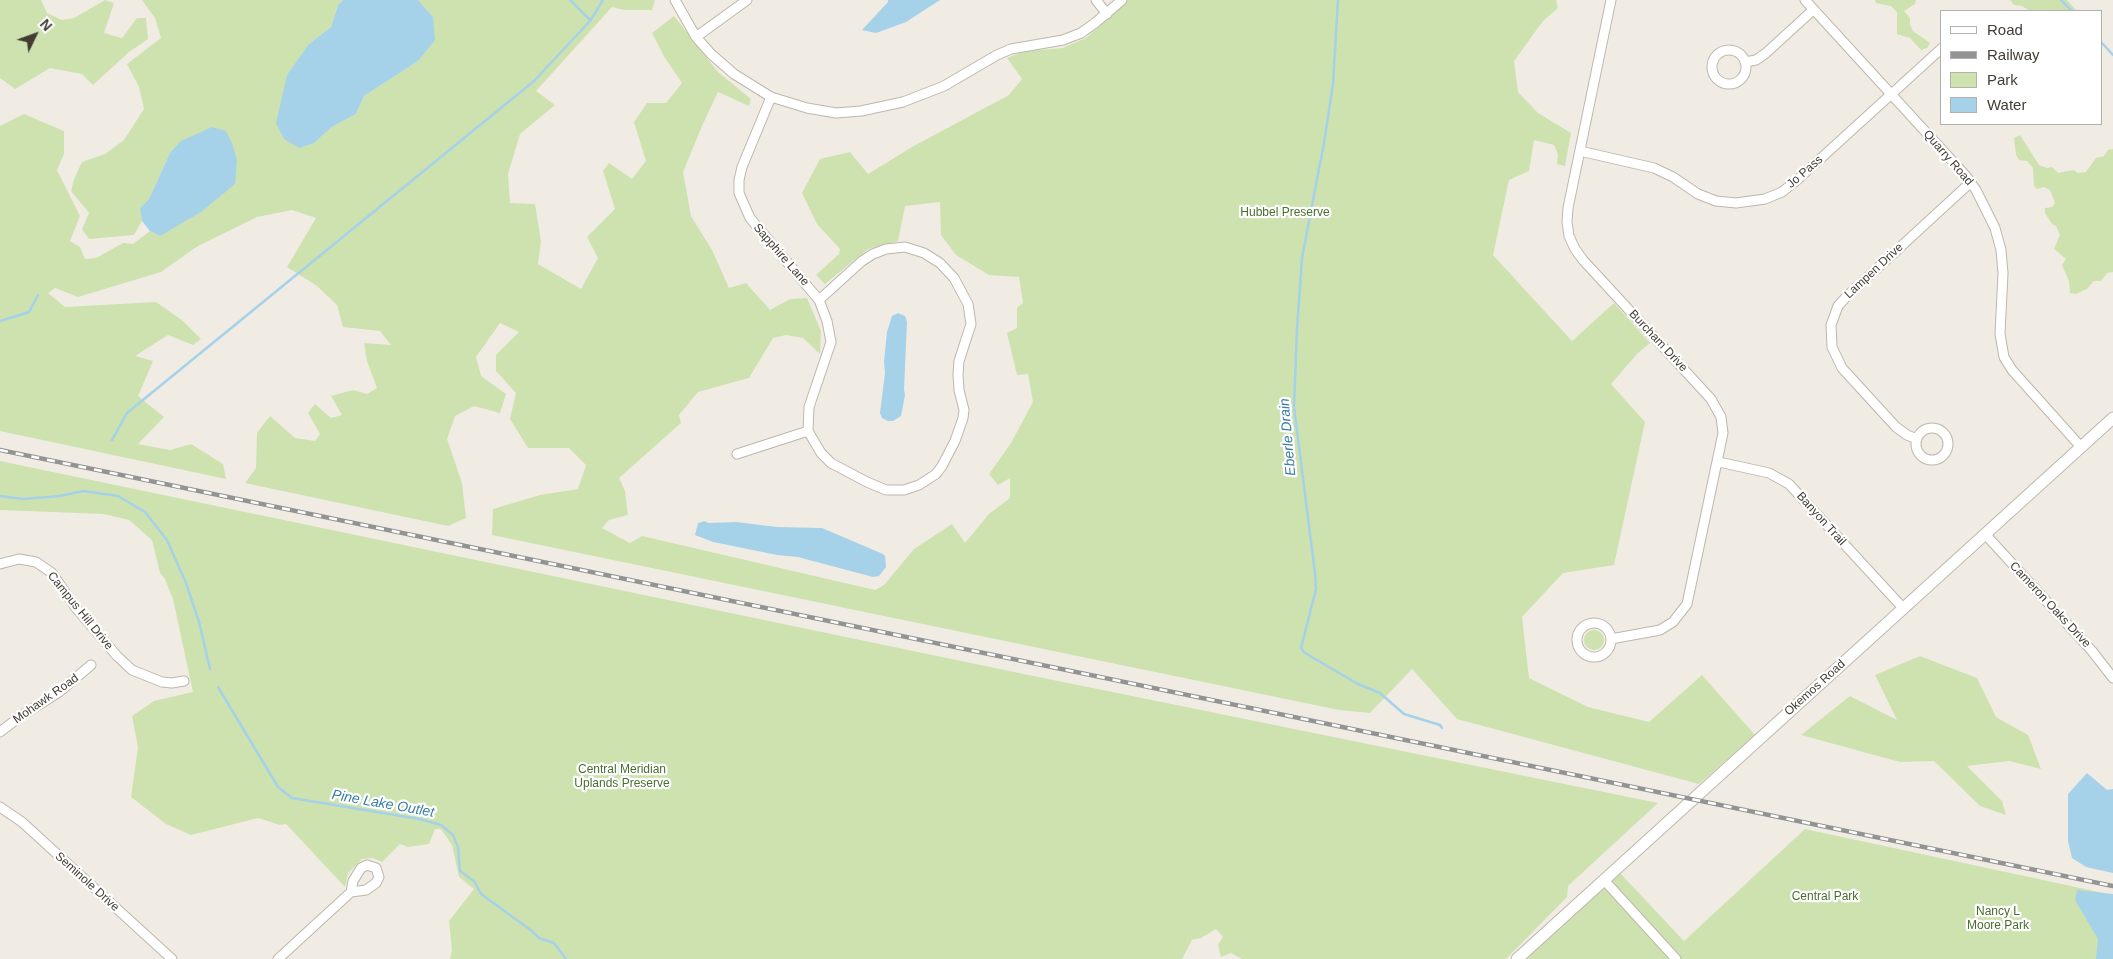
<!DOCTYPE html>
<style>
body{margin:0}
#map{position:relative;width:2113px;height:959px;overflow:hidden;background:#f0ece4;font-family:Arial,sans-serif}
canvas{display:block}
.legend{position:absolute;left:1940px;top:10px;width:162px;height:115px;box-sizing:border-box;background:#fff;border:1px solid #b3b1ae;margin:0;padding:6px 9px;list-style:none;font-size:15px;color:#423c35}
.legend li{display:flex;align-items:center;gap:10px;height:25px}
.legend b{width:25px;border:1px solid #b3b1ae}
.north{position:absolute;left:10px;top:10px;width:50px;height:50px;-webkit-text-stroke:4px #fff;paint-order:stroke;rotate:48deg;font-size:14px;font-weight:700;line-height:20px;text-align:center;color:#423c35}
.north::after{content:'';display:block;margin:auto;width:18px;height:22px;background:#423c35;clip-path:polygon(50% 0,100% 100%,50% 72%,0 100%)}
</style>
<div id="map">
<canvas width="2113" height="959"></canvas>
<ul class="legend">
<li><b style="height:6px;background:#fff"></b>Road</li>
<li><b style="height:6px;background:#939393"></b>Railway</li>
<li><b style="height:14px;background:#cee2b0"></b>Park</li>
<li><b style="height:14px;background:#a5d1e9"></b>Water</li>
</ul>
<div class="north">N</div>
</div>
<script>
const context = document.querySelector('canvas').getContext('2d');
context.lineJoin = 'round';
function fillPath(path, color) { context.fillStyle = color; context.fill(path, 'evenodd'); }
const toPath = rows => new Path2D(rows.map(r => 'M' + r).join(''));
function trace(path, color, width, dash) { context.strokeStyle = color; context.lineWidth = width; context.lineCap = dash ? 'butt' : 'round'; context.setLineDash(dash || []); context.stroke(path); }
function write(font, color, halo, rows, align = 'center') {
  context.font = font + ' Arial,sans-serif'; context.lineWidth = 4.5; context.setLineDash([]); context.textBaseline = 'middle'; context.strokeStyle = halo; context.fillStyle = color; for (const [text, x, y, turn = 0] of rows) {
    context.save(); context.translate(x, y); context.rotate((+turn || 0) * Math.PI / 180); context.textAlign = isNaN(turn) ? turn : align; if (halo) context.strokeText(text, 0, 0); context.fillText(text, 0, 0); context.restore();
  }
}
fillPath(toPath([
 [0,0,41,0,47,13,62,20,74,18,105,0,114,3,104,33,122,38,137,18,146,18,148,39,129,52,93,85,82,74,50,68,15,89,0,78],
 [142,0,343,0,338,5,331,27,309,44,314,143,332,127,356,114,364,96,418,61,433,17,418,0,655,0,652,10,624,10,612,7,536,91,555,105,520,134,508,174,510,203,535,204,541,241,538,264,581,289,598,258,587,237,615,209,603,171,609,163,632,179,646,161,634,122,647,103,666,103,682,83,665,58,652,33,674,16,718,72,751,99,749,106,718,92,702,126,683,172,691,216,712,250,729,288,746,283,770,310,790,299,807,298,821,331,820,354,803,338,786,335,773,338,749,378,698,392,679,415,681,423,619,478,625,491,628,515,609,520,602,528,630,543,642,536,875,590,884,585,914,549,952,524,965,543,989,514,1010,498,1010,478,998,485,989,474,1011,443,1033,402,1028,374,1017,375,1007,333,1017,328,1017,308,1023,303,1019,277,989,275,956,255,941,235,940,202,905,206,898,241,868,249,825,284,816,275,839,254,840,249,817,224,802,193,820,159,850,152,868,174,912,147,1009,95,1022,79,1007,58,1025,51,1063,48,1086,38,1128,0,1556,0,1558,8,1543,21,1514,61,1518,92,1538,113,1571,133,1565,166,1557,164,1558,154,1554,145,1534,140,1529,171,1509,180,1493,255,1572,341,1614,303,1650,343,1637,354,1611,384,1645,422,1614,565,1563,573,1522,617,1529,678,1588,707,1649,722,1702,675,1755,735,1699,784,1457,719,1412,669,1370,713,1339,710,492,535,493,509,540,495,578,489,586,465,569,448,528,448,510,419,516,393,496,371,496,355,519,332,500,323,476,357,481,376,506,394,500,413,474,406,455,416,447,439,462,483,466,518,448,526,245,483,256,468,257,433,270,416,295,438,315,441,320,434,308,413,315,404,331,418,342,415,331,396,353,390,367,394,377,388,367,361,364,343,391,345,380,331,343,327,337,305,317,286,287,267,316,218,292,210,257,217,198,246,161,272,78,297,55,288,48,293,65,307,156,302,183,321,201,339,193,345,168,335,135,356,153,361,138,396,164,417,138,444,170,450,191,444,223,464,226,479,0,431,0,126,24,114,64,131,64,154,57,170,80,216,70,241,80,247,85,259,96,258,123,243,133,244,150,231,160,236,212,127,170,153,149,199,140,208,142,221,134,235,89,239,82,229,89,213,71,191,74,179,82,162,105,154,124,140,144,109,139,87,127,64,161,38,155,18],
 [1875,0,1916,0,1915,4,1904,11,1910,18,1910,25,1913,31,1930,43,1927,48,1921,50,1910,38,1897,34,1897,12,1891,6,1876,3],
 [2010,0,2067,0,2077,11,2030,11,2022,6,2014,5],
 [2020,135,2039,165,2047,168,2052,167,2058,173,2074,170,2078,173,2086,172,2096,158,2104,156,2108,150,2113,149,2113,272,2107,273,2101,281,2094,281,2087,289,2076,294,2070,293,2069,281,2062,265,2066,259,2054,249,2060,235,2056,226,2052,224,2045,213,2045,208,2052,207,2055,203,2050,190,2044,187,2037,189,2034,186,2033,168,2027,161,2019,160,2016,155,2014,138],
 [0,461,1019,673,1658,803,1568,886,1567,897,1506,959,1242,959,1231,953,1221,957,1218,945,1223,937,1216,929,1201,938,1192,940,1182,959,450,959,452,950,449,921,474,889,459,877,452,845,441,829,435,829,429,844,408,847,400,844,382,862,373,858,362,859,348,873,345,887,286,824,280,825,258,818,191,835,166,824,131,797,138,747,132,716,154,701,193,692,173,599,165,579,160,573,152,540,129,520,104,514,0,510],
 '1584 640a10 10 0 1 1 20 0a10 10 0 1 1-20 0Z',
 [1920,656,1977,678,1996,717,2028,735,2041,769,2009,761,1967,766,2002,801,2006,815,1980,806,1934,761,1900,762,1801,735,1850,696,1897,720,1875,675],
 [1805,829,2113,895,2113,959,1523,959,1619,872,1684,941]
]), '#cee2b0');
fillPath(toPath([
 [343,0,418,0,433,17,435,40,418,61,364,96,356,114,332,127,314,143,299,148,284,139,276,123,287,75,309,44,331,27,338,5],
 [888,0,940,0,906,22,876,33,862,30,888,2],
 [212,127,226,131,232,143,237,160,235,184,201,212,160,236,150,231,142,221,140,208,149,199,170,153,181,141],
 [898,313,905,316,907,322,904,390,905,395,901,416,893,421,888,421,882,418,880,413,885,373,884,362,887,332,892,316],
 [705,521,708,523,736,522,777,527,822,528,883,554,885,556,886,567,879,576,873,577,798,557,777,555,713,542,695,535,698,523],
 [2087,773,2107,790,2113,789,2113,873,2086,867,2072,858,2068,841,2068,794],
 [2077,890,2113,894,2113,959,2096,959,2098,939,2075,900]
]), '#a5d1e9');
trace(toPath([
 [570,0,590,20],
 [1338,0,1333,84,1324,143,1302,258,1297,329,1294,407,1315,573,1316,589,1301,648,1305,653,1358,684,1380,693,1404,714,1440,725,1442,728],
 [2061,0,2072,11],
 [2102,43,2113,55],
 [0,321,29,312,38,295],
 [112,440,127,413,534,81,590,21,603,0],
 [0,496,23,499,60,496,83,491,118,496,145,512,167,540,186,583,199,622,210,669],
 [218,687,278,787,292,798,419,819,441,825,453,835,458,847,460,871,474,881,481,894,532,931,539,938,554,943,566,959]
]), '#a5d1e9', 2.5);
const minor = toPath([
 [675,0,696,37,711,54,734,74,771,97,807,108,836,113,861,111,903,102,944,86,997,55,1011,49,1063,40,1081,33,1095,23,1122,0],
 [1096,0,1107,14],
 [1805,0,1966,176,1976,190,1995,228,2001,250,2003,273,2000,334,2004,357,2012,370,2081,447],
 [696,37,747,0],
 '1712 67a17 17 0 1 1 34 0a17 17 0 1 1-34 0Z',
 [1745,62,1756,60,1766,53,1813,10],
 [771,97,742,167,739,180,739,193,750,218,819,300,862,261,873,254,886,249,905,247,924,253,940,263,954,278,968,304,971,324,959,361,958,374,959,390,964,410,963,418,955,441,942,466,936,474,919,485,904,490,886,490,867,482,831,463,821,453,808,431,809,407,831,342,827,321,819,300],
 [1580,151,1654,168,1673,177,1698,194,1716,201,1736,203,1765,199,1782,192,1797,180,1942,48],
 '1916 444a16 16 0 1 1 32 0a16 16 0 1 1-32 0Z',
 [1917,439,1907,435,1896,427,1842,368,1832,347,1831,325,1838,306,1847,296,1971,182],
 [737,454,808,431],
 [1719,462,1769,473,1789,484,1903,608],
 [1985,534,2092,651,2113,678],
 [0,564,19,559,36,562,52,573,76,608,117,656,132,670,162,682,172,683,184,681],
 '1577 640a17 17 0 1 1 34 0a17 17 0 1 1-34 0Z',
 [1611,639,1660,630,1673,622,1687,604,1723,433,1721,417,1711,399,1583,260,1575,249,1569,236,1567,222,1568,208,1611,0],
 [0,732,21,716,59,692,91,665],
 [0,807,22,822,172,959],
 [1604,880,1676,959],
 [278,959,351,892,366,890,376,883,379,877,376,868,367,865,361,868,353,881,351,892]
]);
const tertiary = toPath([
 [1517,959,2113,418]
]);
trace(minor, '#beb6ab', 11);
trace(tertiary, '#beb6ab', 13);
trace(minor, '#fff', 9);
trace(tertiary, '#fff', 11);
const rail = toPath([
 [0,450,2113,886]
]);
trace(rail, '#939393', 4.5);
trace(rail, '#fff', 2.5, [8]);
write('12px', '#423c35', '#fff', [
 ["Quarry Road",1948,158,49],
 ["Jo Pass",1805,172,-41],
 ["Sapphire Lane",781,255,49],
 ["Lampen Drive",1874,271,-43],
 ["Burcham Drive",1658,341,47],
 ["Banyon Trail",1821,519,48],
 ["Cameron Oaks Drive",2050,605,47],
 ["Campus Hill Drive",80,611,51],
 ["Okemos Road",1815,688,-42],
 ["Mohawk Road",46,699,-35],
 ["Seminole Drive",87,882,42]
]);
write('12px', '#4a6e2e', '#fff', [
 ["Hubbel Preserve",1285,213],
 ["Central Meridian",622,770],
 ["Uplands Preserve",622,784],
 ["Central Park",1825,897],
 ["Nancy L",1998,912],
 ["Moore Park",1998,926]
]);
write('italic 14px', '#387da4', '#fff', [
 ["Eberle Drain",1288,437,-95],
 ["Pine Lake Outlet",383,804,10]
]);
</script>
